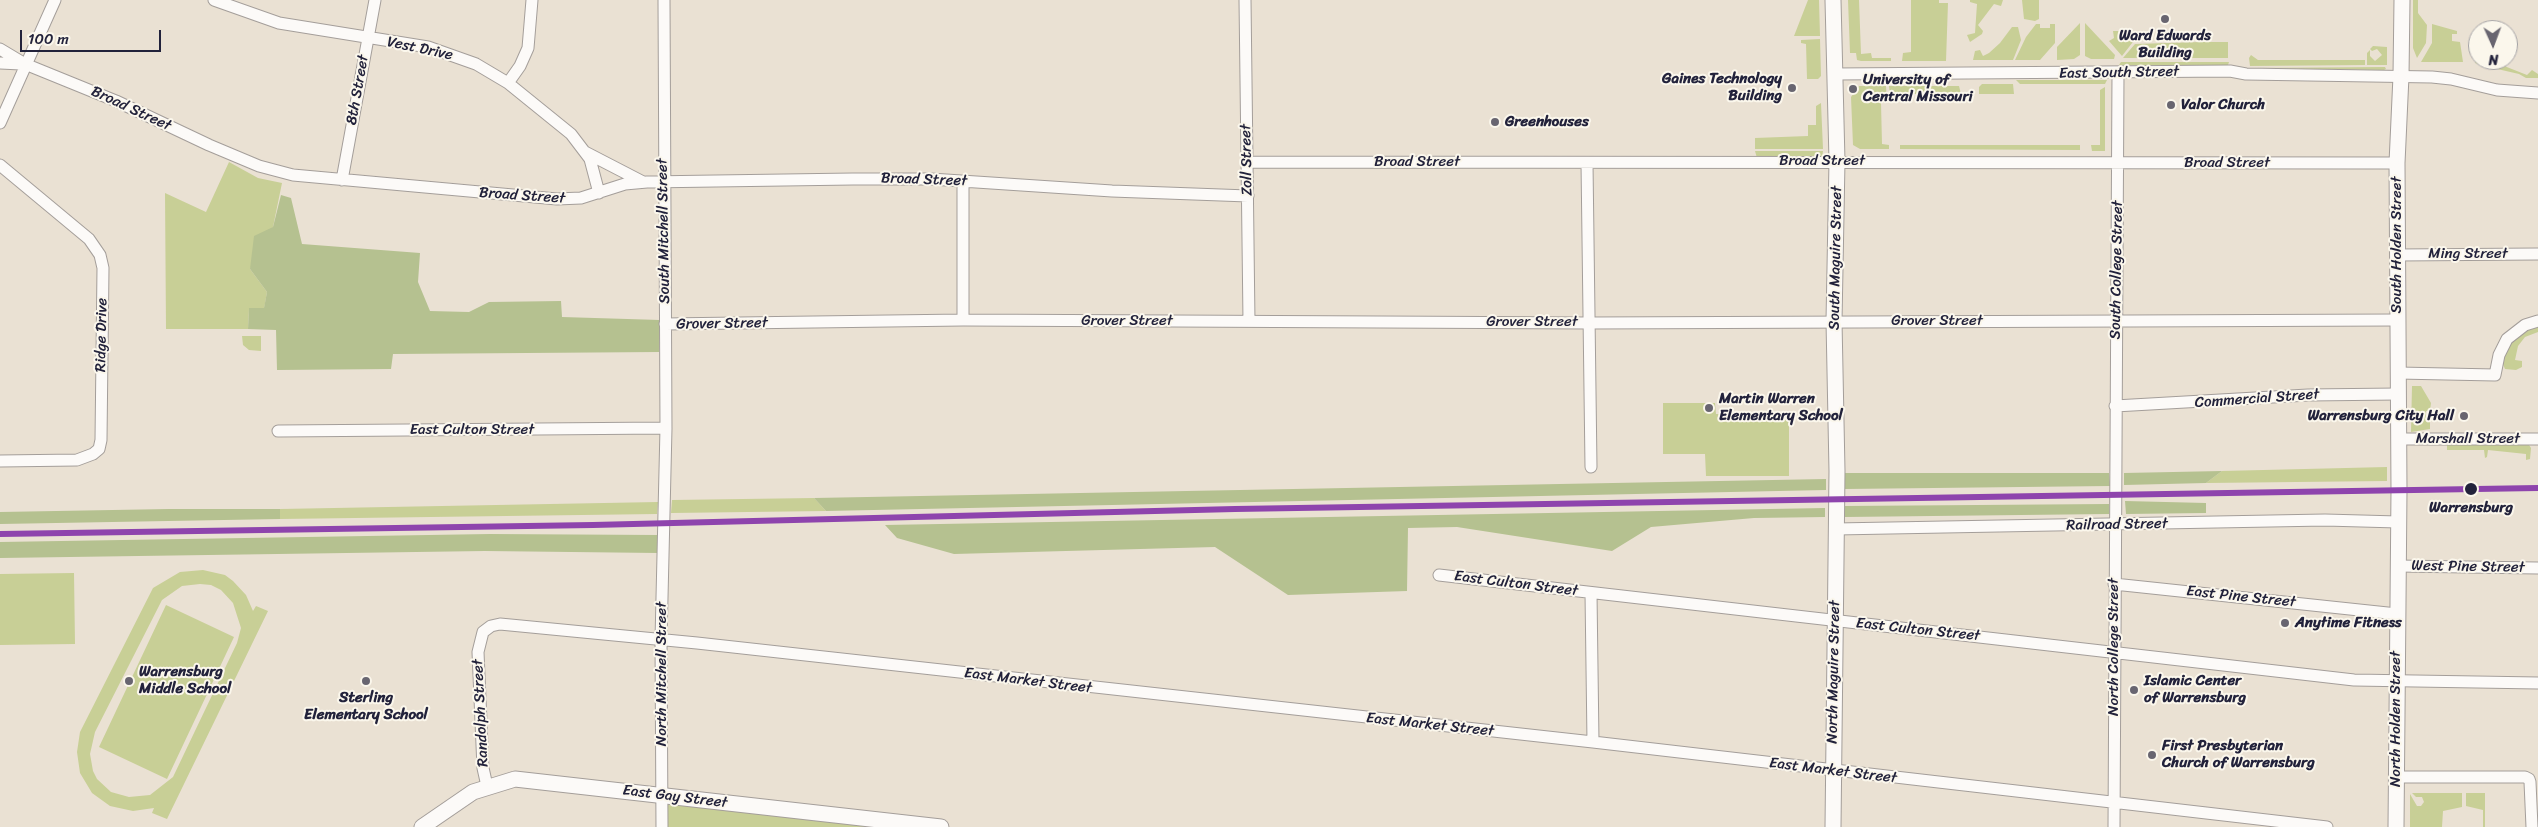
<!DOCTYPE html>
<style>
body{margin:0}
#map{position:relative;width:2538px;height:827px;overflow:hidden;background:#eae1d3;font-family:Sriracha,sans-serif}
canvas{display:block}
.north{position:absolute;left:2468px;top:20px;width:50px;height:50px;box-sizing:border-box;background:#fbf7ec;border:1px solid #a4a2a5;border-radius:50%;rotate:178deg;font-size:14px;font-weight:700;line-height:20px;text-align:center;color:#22223b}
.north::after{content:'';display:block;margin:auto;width:18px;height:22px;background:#686570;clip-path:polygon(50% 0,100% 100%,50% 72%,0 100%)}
.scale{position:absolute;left:20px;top:30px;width:141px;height:22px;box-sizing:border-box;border:2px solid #22223b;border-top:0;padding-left:6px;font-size:15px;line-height:18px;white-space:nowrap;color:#22223b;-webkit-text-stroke:4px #fbf7ec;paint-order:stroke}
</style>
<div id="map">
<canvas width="2538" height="827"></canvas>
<div class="north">N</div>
<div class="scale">100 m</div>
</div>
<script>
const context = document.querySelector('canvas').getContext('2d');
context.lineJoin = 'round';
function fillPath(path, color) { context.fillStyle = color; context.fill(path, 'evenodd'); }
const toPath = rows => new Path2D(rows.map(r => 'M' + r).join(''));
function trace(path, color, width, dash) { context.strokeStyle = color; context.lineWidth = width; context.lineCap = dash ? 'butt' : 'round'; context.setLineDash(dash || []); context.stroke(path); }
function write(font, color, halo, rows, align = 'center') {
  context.font = font + ' Sriracha,sans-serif'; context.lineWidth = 4; context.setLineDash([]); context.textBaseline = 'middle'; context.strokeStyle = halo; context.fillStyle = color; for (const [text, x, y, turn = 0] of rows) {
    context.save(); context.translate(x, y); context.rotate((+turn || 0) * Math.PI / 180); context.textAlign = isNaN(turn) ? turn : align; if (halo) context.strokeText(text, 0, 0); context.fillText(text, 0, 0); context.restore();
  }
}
fillPath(toPath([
 [1808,0,1819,0,1820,36,1794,36],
 [1848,0,1859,0,1861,54,1871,53,1872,58,1891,58,1891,61,1861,61,1857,60,1856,53,1850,53],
 [1911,0,1939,0,1939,3,1948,3,1946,61,1902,61,1903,53,1911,52],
 [1970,0,2003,0,2001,6,1994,4,1978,25,1983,31,1982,34,1970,42,1967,35,1975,33,1977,4,1970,2],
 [2022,0,2039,0,2039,19,2035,21,2024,19],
 [2413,0,2418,0,2418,13,2427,25,2426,43,2417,58,2413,48],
 [2080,23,2080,55,2074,59,2057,60,2057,47],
 [2085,23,2115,55,2114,59,2091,59,2085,56],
 [2036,24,2040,24,2040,28,2050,28,2050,24,2055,24,2055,43,2040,60,2015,60,2026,37],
 [2432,24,2457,31,2457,34,2452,34,2452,41,2460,42,2463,62,2421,62,2432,43],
 [2012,27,2018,27,2021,40,2013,60,1973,60,1975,51,1980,50,1983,56,1989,53,2000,43],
 [2113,31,2125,31,2125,39,2136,38,2122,56,2109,41,2114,38],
 [1820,39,1821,76,1818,79,1807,79,1806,44,1801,43,1801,40],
 [2201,42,2228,42,2228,58,2123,58,2135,44],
 [2373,46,2387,47,2387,65,2367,65,2367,53,2370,50,2370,56,2375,61,2382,55,2377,49,2372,51,2370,49],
 [2478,54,2478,60,2489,60,2527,75,2532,70,2538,74,2538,78,2526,78,2519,74,2480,65,2475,63],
 [2251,55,2258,60,2365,60,2365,65,2250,66,2249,58],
 [2121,62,2229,62,2228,65,2119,65],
 [2385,67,2386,69,2384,70,2252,68],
 [2016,80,2107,80,2105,84,2020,84],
 [1982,84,2013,84,2014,94,1979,94,1979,87],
 [1859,86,1886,86,1887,102,1881,103,1882,144,1889,145,1889,149,1860,149,1853,145,1851,97],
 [1889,86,1959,86,1961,94,1890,94],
 [2105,87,2105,151,2092,151,2091,145,2100,145,2100,90],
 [1821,103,1823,149,1755,149,1755,138,1808,136,1808,125,1816,125,1816,106],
 [1900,145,2080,145,2080,150,1900,149],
 [1755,151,1823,151,1822,158,1757,158],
 [229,162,258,178,282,183,273,227,250,269,267,292,264,309,249,309,248,329,166,329,165,193,206,212],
 [2538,326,2538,332,2525,337,2518,346,2515,360,2522,361,2522,367,2516,370,2505,369,2502,362,2511,341,2525,330],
 [242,336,261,336,261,351,249,350,243,345],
 [2412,386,2421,386,2431,403,2430,411,2426,411,2426,420,2430,420,2430,429,2411,432],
 [1663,403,1715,403,1716,414,1744,414,1744,420,1789,420,1789,476,1706,476,1705,454,1663,454],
 [2447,444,2529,445,2531,448,2530,459,2526,460,2526,454,2488,450,2487,457,2485,458,2484,450,2447,450],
 [2387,467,2387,481,2206,483,2222,471],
 [814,498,826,511,671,513,672,500],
 [658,502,657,514,280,519,280,509],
 [203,570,225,575,233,581,246,595,253,611,256,606,268,611,167,819,152,813,154,808,133,811,110,806,92,793,80,773,77,752,80,732,153,588,180,572],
 [200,584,211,585,221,590,233,603,241,628,237,643,173,777,150,795,129,797,111,792,97,779,93,771,90,754,95,732,162,600,182,586],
 [74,573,75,644,0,645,0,574],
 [166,605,234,637,167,779,99,747],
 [2412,793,2462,793,2462,807,2443,811,2442,827,2410,827,2410,794,2417,806,2421,806,2424,802,2422,797,2416,797],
 [2466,793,2485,793,2485,827,2483,827,2483,810,2466,806],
 [662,796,921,827,663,827]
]), '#c8cf96');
fillPath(toPath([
 [281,195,291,198,302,244,420,253,418,282,430,311,469,312,489,302,561,301,562,317,660,320,659,352,393,354,391,369,277,370,276,330,248,329,249,308,264,308,267,292,250,269,254,236,273,227],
 [2222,471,2206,483,2124,485,2124,473],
 [1845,473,2109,473,2110,486,1845,489],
 [1826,479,1826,490,826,511,814,498],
 [2125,501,2206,503,2206,513,2126,514],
 [2109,504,2109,514,1845,517,1845,506],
 [1825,508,1825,517,1754,518,1651,527,1612,551,1457,527,1408,528,1407,591,1288,595,1215,547,954,554,897,538,885,525],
 [169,509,280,509,280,519,0,524,0,512],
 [490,534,658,535,658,553,485,551,0,558,0,542]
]), '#b5c190');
const minor = toPath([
 [214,0,279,23,428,47,476,64,508,83,571,134,590,159,599,193],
 [1245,0,1249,321],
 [0,49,25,64,116,101,209,145,259,166,293,175,557,199,581,198,625,184,647,182,853,179,931,179,1112,191,1248,196],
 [0,63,21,64],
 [1836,74,2230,71,2246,74,2432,77,2451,79,2497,90,2538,93],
 [508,83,520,66,528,48,532,0],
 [0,123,55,0],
 [585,152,643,182],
 [1247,162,2397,163],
 [1587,163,1591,467],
 [0,165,89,239,100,255,103,268,101,440,99,449,93,454,77,460,0,461],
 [342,180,375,0],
 [2397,255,2538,254],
 [963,320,963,181],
 [665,324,963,320,1589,323,2398,320],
 [2398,373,2495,375,2499,355,2507,339,2525,325,2538,321],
 [2115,406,2308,395,2398,394],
 [278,431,666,428],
 [2398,439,2538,439],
 [1836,529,2325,520,2398,522],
 [2397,566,2538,568],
 [1439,575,2354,680,2538,683],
 [2114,584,2397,614],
 [1591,593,1593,742],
 [2396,777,2525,777,2529,779,2530,782,2532,827],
 [487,786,483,768,478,652,483,632,491,626,500,624,697,643,1593,742,2327,827],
 [662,827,661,640,666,428,664,0],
 [2114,827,2118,73]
]);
const major = toPath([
 [422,827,473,792,515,779,941,827],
 [1833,827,1837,471,1834,321,1837,161,1833,0],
 [2396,827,2399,490,2397,163,2401,76,2402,0]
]);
trace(minor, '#a49e9a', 13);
trace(major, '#a49e9a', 17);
trace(minor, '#fcfaf8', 11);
trace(major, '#fcfaf8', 15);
trace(toPath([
 [0,534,593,525,1235,509,2538,488]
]), '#8e44ad', 6);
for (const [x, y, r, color] of [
 [2165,19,5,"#686570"],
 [1792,88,5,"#686570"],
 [1853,89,5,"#686570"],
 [2171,105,5,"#686570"],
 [1495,122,5,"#686570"],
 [1709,408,5,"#686570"],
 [2464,416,5,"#686570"],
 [2471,489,7,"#22223b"],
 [2285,623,5,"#686570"],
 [129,681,5,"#686570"],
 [366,681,5,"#686570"],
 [2134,690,5,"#686570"],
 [2152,755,5,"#686570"]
]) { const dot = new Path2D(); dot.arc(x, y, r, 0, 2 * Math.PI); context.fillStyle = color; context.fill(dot); trace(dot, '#fbf7ec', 2); }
write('bold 15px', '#22223b', '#fbf7ec', [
 ["Ward Edwards",2165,36,"center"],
 ["Building",2165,53,"center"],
 ["Gaines Technology",1782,79,"right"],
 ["Building",1782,96,"right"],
 ["University of",1863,80],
 ["Central Missouri",1863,97],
 ["Valor Church",2181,105],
 ["Greenhouses",1505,122],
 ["Martin Warren",1719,399],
 ["Elementary School",1719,416],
 ["Warrensburg City Hall",2454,416,"right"],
 ["Anytime Fitness",2295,623],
 ["Warrensburg",139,672],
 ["Middle School",139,689],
 ["Islamic Center",2144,681],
 ["of Warrensburg",2144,698],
 ["Sterling",366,698,"center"],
 ["Elementary School",366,715,"center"],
 ["First Presbyterian",2162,746],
 ["Church of Warrensburg",2162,763]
], 'left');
write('15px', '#22223b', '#fbf7ec', [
 ["Vest Drive",420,49,12],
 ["East South Street",2119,73,-1],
 ["8th Street",358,90,-80],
 ["Broad Street",131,109,25],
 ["Zoll Street",1247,160,-91],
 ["Broad Street",1822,161],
 ["Broad Street",1417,162],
 ["Broad Street",2227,163],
 ["Broad Street",924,180,2],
 ["Broad Street",522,196,4],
 ["South Mitchell Street",664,231,-91],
 ["South Holden Street",2397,245,-90],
 ["Ming Street",2468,254],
 ["South Maguire Street",1836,258,-89],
 ["South College Street",2117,270,-89],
 ["Grover Street",1127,321],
 ["Grover Street",1937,321],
 ["Grover Street",1532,322],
 ["Grover Street",722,324,-1],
 ["Ridge Drive",102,335,-89],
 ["Commercial Street",2257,399,-4],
 ["East Culton Street",472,430],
 ["Marshall Street",2468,439],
 ["Railroad Street",2117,525,-1],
 ["West Pine Street",2468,567,1],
 ["East Culton Street",1516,584,7],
 ["East Pine Street",2241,597,6],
 ["East Culton Street",1918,630,6],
 ["North College Street",2114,647,-90],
 ["North Maguire Street",1834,672,-89],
 ["North Mitchell Street",662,674,-90],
 ["East Market Street",1028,681,7],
 ["Randolph Street",481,713,-93],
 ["North Holden Street",2396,719,-90],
 ["East Market Street",1430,725,6],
 ["East Market Street",1833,771,7],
 ["East Gay Street",675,797,7]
]);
write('bold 15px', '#22223b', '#fbf7ec', [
 ["Warrensburg",2471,508]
]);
</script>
